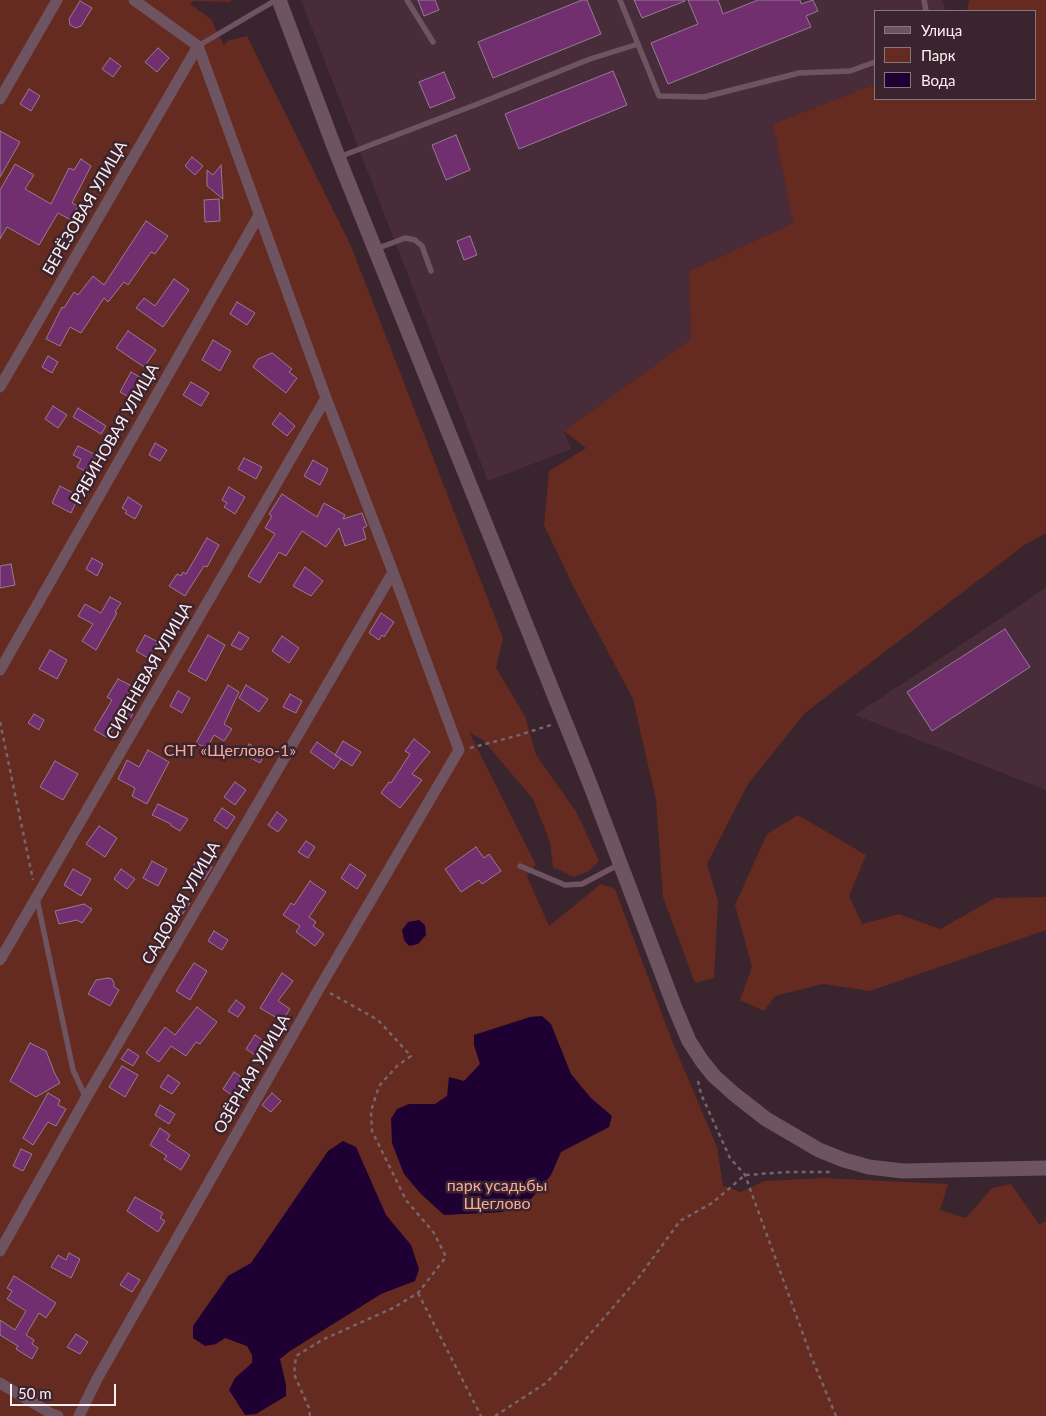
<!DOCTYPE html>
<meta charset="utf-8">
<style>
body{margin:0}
#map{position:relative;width:1046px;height:1416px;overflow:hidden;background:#3a242e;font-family:Lato,sans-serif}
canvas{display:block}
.legend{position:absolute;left:874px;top:10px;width:162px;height:90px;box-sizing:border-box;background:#3a242e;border:1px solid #89757e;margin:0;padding:6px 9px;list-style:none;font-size:15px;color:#ffeff5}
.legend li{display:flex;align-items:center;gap:10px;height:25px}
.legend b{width:25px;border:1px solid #89757e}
.scale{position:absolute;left:10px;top:1384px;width:106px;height:22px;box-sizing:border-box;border:2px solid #ffeff5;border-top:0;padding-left:6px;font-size:15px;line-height:18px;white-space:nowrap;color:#ffeff5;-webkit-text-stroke:4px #3a242e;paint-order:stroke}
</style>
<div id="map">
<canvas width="1046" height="1416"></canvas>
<ul class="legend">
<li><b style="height:6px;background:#6e5460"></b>Улица</li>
<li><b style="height:14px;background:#652a20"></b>Парк</li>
<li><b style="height:14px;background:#1f0033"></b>Вода</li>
</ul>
<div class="scale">50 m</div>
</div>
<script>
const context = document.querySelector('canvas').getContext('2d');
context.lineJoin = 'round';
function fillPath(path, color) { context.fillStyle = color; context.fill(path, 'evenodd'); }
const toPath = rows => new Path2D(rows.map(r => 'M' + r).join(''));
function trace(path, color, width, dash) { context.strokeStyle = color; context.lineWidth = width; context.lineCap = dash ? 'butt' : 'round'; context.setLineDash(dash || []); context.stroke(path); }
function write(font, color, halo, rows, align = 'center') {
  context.font = font + ' Lato,sans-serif'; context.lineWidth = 5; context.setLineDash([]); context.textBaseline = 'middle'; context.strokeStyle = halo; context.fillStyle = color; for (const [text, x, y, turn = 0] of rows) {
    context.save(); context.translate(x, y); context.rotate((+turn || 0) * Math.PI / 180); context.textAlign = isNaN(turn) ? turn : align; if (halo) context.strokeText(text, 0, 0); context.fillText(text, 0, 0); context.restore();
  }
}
fillPath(toPath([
 [301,0,942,0,946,11,875,11,875,84,773,124,793,223,689,271,691,339,564,431,571,449,488,481],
 [1046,587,1046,790,855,715,1022,604]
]), '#492c3a');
fillPath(toPath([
 [0,0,231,0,231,2,193,1,190,4,211,19,224,46,227,41,247,36,351,246,503,638,496,668,525,716,536,755,577,813,599,861,589,871,574,877,553,867,550,842,533,799,483,740,469,732,536,865,527,876,549,926,601,884,615,889,673,1043,717,1147,723,1186,741,1192,764,1181,824,1178,948,1184,940,1210,966,1218,992,1188,1011,1184,1039,1224,1046,1221,1046,1416,0,1416],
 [969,0,1046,0,1046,533,1023,546,805,713,748,784,707,864,718,901,714,978,695,983,663,897,656,800,633,699,574,588,544,525,549,471,586,448,564,431,691,339,689,271,793,223,773,124,875,84,875,99,1035,99,1035,11,967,11],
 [798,815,866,855,849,896,862,924,899,914,940,929,995,898,1046,897,1046,930,870,991,823,984,775,996,764,1011,740,1000,752,967,735,905,767,834]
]), '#652a20');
fillPath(toPath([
 [419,920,425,925,426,935,418,944,409,946,404,940,402,930,408,922],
 [542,1016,551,1024,571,1074,591,1098,612,1116,609,1127,561,1152,551,1175,531,1199,503,1212,444,1215,421,1194,404,1174,392,1143,391,1119,397,1109,409,1104,435,1104,447,1096,449,1077,464,1081,480,1064,474,1045,474,1035,530,1017],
 [343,1141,356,1147,386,1215,411,1245,419,1269,415,1281,381,1294,290,1351,280,1359,286,1385,286,1396,256,1414,245,1415,229,1390,235,1378,252,1363,252,1355,247,1346,225,1338,216,1344,205,1346,193,1338,193,1326,228,1276,251,1263,328,1151]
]), '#1f0033');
const building = toPath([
 [418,0,435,0,439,10,424,16,418,0],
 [582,0,587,0,601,34,493,78,478,42,582,0],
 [634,0,685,0,685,1,642,18,634,0],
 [688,0,718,0,723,14,758,0,800,0,801,4,813,0,818,11,806,16,811,27,668,84,651,43,698,24,688,0],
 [80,1,92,8,81,26,76,28,70,25,69,19,80,1],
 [158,48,169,58,157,72,145,62,158,48],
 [110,58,121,66,113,77,102,69,110,58],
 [613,71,627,105,519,149,505,114,613,71],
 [444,72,455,98,430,108,419,82,444,72],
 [29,89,40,96,31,111,20,104,29,89],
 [0,131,20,142,0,177,0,131],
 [456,135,470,170,446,180,432,145,456,135],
 [192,157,203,166,195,175,185,166,192,157],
 [81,159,91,166,72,203,78,206,71,220,58,213,39,245,7,227,0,239,0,190,15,164,34,175,25,189,51,204,69,168,74,170,81,159],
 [221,165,223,199,207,186,207,170,213,175,221,165],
 [219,199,220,221,205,222,204,200,219,199],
 [146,221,168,236,155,254,151,252,128,285,124,282,108,302,104,298,81,333,70,327,60,346,46,339,62,307,64,308,74,292,78,295,93,276,104,285,146,221],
 [470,236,477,255,464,260,457,241,470,236],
 [174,279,189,290,163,327,136,308,144,298,155,306,174,279],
 [237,302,255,313,247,325,230,314,237,302],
 [128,331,156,350,144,367,116,348,128,331],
 [213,340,231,351,220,371,202,360,213,340],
 [272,353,292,369,289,372,297,378,286,393,253,367,258,359,272,353],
 [48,356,58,362,52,373,42,367,48,356],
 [131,372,150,383,139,403,120,392,131,372],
 [191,382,209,393,201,406,183,395,191,382],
 [53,406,67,415,58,428,45,419,53,406],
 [78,408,106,426,101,434,73,417,78,408],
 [280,413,295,426,287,436,272,424,280,413],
 [155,443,167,450,160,461,149,455,155,443],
 [78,446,100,457,91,474,77,467,81,459,73,455,78,446],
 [244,458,262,467,256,479,238,469,244,458],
 [313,460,328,469,320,485,304,476,313,460],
 [60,486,79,496,71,513,52,503,60,486],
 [229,487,245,497,235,514,224,507,227,503,222,500,229,487],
 [282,494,317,517,324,503,345,515,343,519,362,513,367,526,363,528,366,539,345,546,339,528,326,547,302,531,286,556,279,552,260,583,248,576,275,534,265,528,272,516,269,514,282,494],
 [128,497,142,506,135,519,125,513,127,511,122,508,128,497],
 [207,538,219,545,207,567,204,566,185,596,169,586,177,574,181,576,183,572,186,574,207,538],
 [92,558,103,564,97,576,86,569,92,558],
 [11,564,15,585,0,588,0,566,11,564],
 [305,567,323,581,311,596,293,586,305,567],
 [110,597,121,603,115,612,117,613,96,650,82,641,93,624,78,616,85,604,101,613,110,597],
 [381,613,394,622,384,637,382,635,379,640,369,633,381,613],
 [1005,629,1030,667,932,731,907,692,1005,629],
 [239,632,249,638,241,650,231,645,239,632],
 [145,635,158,642,148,658,136,651,145,635],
 [208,635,225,645,206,681,188,671,208,635],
 [282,636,299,648,289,663,272,651,282,636],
 [50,650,67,660,57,679,39,669,50,650],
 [118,679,132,686,127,695,131,697,124,709,133,714,126,725,118,721,108,738,94,730,112,700,107,697,118,679],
 [228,685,239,692,224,724,232,729,224,741,214,735,207,748,196,743,228,685],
 [246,685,268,699,259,712,239,698,246,685],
 [178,691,190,698,182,713,170,706,178,691],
 [290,694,302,701,296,713,283,707,290,694],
 [34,714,44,720,39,730,28,723,34,714],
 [414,739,430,752,412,774,422,780,400,808,381,793,389,782,391,783,410,754,405,751,414,739],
 [343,741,361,752,352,766,335,755,343,741],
 [317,742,341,759,334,769,310,752,317,742],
 [249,744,265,753,260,763,244,754,249,744],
 [148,750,169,762,147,804,132,796,135,788,118,779,127,760,139,767,148,750],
 [55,761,78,774,63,800,40,787,55,761],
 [235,782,246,790,235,805,224,797,235,782],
 [158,804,188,819,180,831,170,825,171,824,152,815,158,804],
 [222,808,235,817,227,829,214,820,222,808],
 [277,812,287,820,278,832,268,825,277,812],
 [99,826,117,838,105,857,86,844,99,826],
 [306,841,315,847,308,858,298,852,306,841],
 [476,847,484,858,489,854,501,871,482,884,479,880,461,892,445,869,476,847],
 [198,858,212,867,204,880,190,871,198,858],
 [152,861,167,869,158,886,143,878,152,861],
 [350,864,366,875,357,889,341,878,350,864],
 [73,869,91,879,81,896,64,885,73,869],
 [121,869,135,879,127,889,114,879,121,869],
 [310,881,326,892,309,917,316,922,313,926,324,934,315,946,296,932,300,926,283,915,291,903,294,905,310,881],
 [181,897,190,903,179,919,170,913,181,897],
 [84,904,92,909,82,923,77,920,59,924,55,911,84,904],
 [214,931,228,940,222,950,208,941,214,931],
 [194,963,207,971,190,1000,176,991,194,963],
 [282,973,293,981,278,1001,290,1009,282,1021,260,1008,282,973],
 [108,978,112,979,114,983,114,987,119,990,110,1006,88,994,96,980,108,978],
 [236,1000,245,1007,238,1017,228,1011,236,1000],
 [197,1007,217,1022,200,1044,196,1042,186,1056,171,1046,159,1062,146,1053,165,1027,175,1035,197,1007],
 [255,1035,267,1043,258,1057,246,1049,255,1035],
 [30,1043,46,1051,55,1074,60,1083,36,1097,10,1081,30,1043],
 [128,1049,139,1056,133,1066,121,1059,128,1049],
 [122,1066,138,1075,125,1097,109,1087,122,1066],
 [234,1072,246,1080,235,1097,223,1089,234,1072],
 [168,1075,180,1083,172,1094,160,1087,168,1075],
 [48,1093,60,1100,58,1105,66,1109,56,1126,48,1122,33,1145,23,1138,48,1093],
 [272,1093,281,1101,271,1112,262,1105,272,1093],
 [160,1105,175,1114,169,1124,155,1115,160,1105],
 [160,1128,170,1135,167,1140,190,1155,181,1170,164,1159,167,1156,150,1145,160,1128],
 [21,1149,32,1154,23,1171,13,1166,21,1149],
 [135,1197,163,1213,160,1218,165,1221,158,1232,127,1211,135,1197],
 [69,1253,80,1259,71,1278,51,1267,58,1255,66,1260,69,1253],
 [128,1273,140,1280,132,1292,120,1285,128,1273],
 [14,1276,56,1303,46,1318,39,1313,26,1335,34,1340,32,1344,38,1348,32,1359,16,1349,18,1346,0,1335,0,1320,15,1330,26,1311,7,1299,12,1291,7,1288,14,1276],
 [76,1334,88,1342,80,1354,67,1347,76,1334]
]);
fillPath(building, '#722f70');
trace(building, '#937d91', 1);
trace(toPath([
 [0,722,33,880],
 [470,748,516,736,551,725],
 [698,1081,701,1094,730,1158,745,1175,811,1356,836,1416],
 [418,1293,481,1416],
 [310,1416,309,1408,294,1374,296,1356,322,1340,393,1308,418,1293,446,1257,434,1233,406,1200,372,1131,371,1111,379,1086,397,1066,411,1056,378,1020,330,993],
 [495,1416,546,1383,561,1368,639,1277,680,1221,712,1203,745,1175,789,1172,833,1172]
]), '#78646d', 2.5, [4, 4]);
trace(toPath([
 [407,0,433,42],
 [620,0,638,44],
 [924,0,926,11],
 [198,46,276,0],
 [339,157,480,103,590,59,638,44,659,96,704,97,799,73,850,71,875,62],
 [376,249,405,238,415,240,422,246,431,271],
 [520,866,565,885,582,884,618,865],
 [37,899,73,1070,86,1098]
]), '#6e5460', 5.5);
trace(toPath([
 [0,99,57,0],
 [0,387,198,46],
 [0,670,259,215],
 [0,960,326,398],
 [0,1251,86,1098,393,572],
 [0,1383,52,1414,58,1416],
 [79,1416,97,1379,320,987,459,750,393,572,326,398,198,46,134,0]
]), '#6e5460', 11);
trace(toPath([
 [279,0,338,157,590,784,675,1008,689,1041,702,1061,714,1076,734,1094,766,1119,819,1150,844,1160,869,1167,903,1171,1046,1168]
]), '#6e5460', 15);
write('16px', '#ffeff5', '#3a242e', [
 ["БЕРЁЗОВАЯ УЛИЦА",85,208,-60],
 ["РЯБИНОВАЯ УЛИЦА",115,434,-60],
 ["СИРЕНЕВАЯ УЛИЦА",149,671,-60],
 ["САДОВАЯ УЛИЦА",181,903,-60],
 ["ОЗЁРНАЯ УЛИЦА",252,1074,-60]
]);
write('16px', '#f7aa9b', '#3a242e', [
 ["СНТ «Щеглово-1»",230,751],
 ["парк усадьбы",497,1186],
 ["Щеглово",497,1204]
]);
</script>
